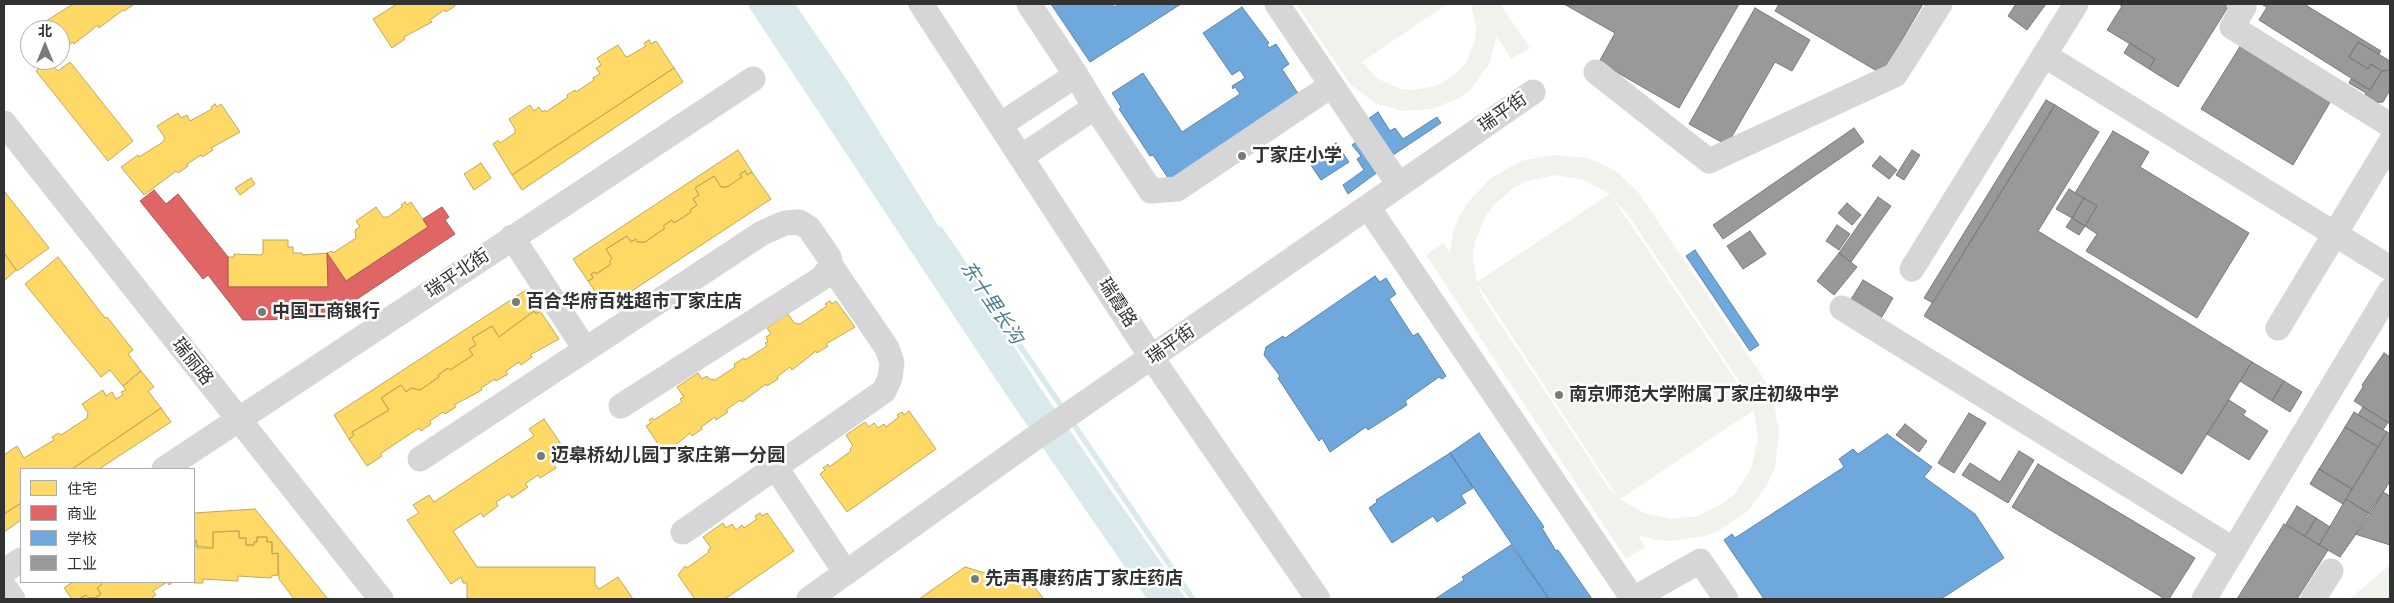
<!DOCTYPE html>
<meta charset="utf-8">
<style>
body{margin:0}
#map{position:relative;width:2394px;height:603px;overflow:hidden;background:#fff;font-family:"Archivo Narrow","Noto Sans SC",sans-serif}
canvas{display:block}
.frame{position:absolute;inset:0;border:5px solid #323232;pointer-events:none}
.legend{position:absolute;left:20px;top:468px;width:175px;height:115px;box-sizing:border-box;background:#fff;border:1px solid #adadad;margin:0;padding:6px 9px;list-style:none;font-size:15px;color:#323232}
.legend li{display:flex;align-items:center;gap:10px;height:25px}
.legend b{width:25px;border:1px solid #adadad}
.north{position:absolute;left:20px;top:20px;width:50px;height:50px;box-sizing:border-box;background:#fff;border:1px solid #adadad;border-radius:50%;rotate:0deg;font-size:14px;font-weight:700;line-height:20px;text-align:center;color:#323232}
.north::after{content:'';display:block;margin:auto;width:18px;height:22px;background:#7a7a7a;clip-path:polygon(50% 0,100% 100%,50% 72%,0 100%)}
</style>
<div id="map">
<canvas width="2394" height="603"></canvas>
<div class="frame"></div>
<ul class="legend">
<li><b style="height:14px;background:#ffd966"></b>住宅</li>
<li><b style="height:14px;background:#e06666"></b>商业</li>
<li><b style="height:14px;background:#6fa8dc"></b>学校</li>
<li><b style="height:14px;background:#999"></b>工业</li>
</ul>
<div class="north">北</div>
</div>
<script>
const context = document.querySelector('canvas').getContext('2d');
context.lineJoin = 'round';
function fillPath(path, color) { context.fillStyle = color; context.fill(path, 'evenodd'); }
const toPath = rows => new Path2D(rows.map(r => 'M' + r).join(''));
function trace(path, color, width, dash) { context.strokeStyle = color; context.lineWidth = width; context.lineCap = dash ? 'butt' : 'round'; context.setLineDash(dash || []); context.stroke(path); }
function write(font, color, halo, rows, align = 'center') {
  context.font = font + ' "Archivo Narrow","Noto Sans SC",sans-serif'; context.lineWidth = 5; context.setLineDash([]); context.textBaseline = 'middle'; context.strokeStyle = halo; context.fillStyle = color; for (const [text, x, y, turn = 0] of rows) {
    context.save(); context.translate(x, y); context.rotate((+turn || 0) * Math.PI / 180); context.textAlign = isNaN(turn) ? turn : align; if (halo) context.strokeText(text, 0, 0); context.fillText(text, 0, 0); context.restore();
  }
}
fillPath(toPath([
 [1296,4,1447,4,1362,62,1378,79,1401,89,1413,90,1437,86,1458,72,1466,63,1475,40,1476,27,1471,4,1500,4,1530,48,1511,59,1497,36,1489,64,1471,89,1459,98,1432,109,1403,111,1375,103,1351,85],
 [1554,155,1587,158,1602,164,1617,172,1638,192,1766,382,1773,398,1779,432,1775,467,1768,483,1748,511,1720,530,1705,536,1673,541,1656,540,1638,535,1645,547,1626,559,1426,255,1443,243,1450,253,1453,232,1459,217,1468,202,1491,178,1521,161],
 [1555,175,1584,180,1610,194,1477,282,1473,256,1475,242,1485,217,1493,206,1513,188,1527,181],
 [1612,197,1631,219,1748,395,1753,406],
 [1478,286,1479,286,1617,496,1608,487,1483,298],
 [1754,410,1758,439,1751,469,1735,494,1723,503,1698,516,1671,519,1644,513,1620,499],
 [2390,565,2390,599,2349,599]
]), '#f0f2ec');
fillPath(toPath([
 [747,4,795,4,843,74,1039,386,1186,599,1147,599,1005,393]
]), '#d9e9ec');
const homes = toPath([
 [73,4,133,4,133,5,124,11,123,10,99,28,98,25,74,44,73,42,60,51,60,30,32,30,73,4],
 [397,4,454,4,455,6,446,12,444,10,430,20,432,22,404,37,405,39,392,48,373,19,397,4],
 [649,40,651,44,656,41,674,68,512,175,493,144,498,140,500,143,515,133,515,129,509,119,530,105,534,111,539,107,542,112,545,110,546,112,568,97,567,95,575,90,576,92,594,80,593,78,600,74,596,68,601,65,597,58,618,45,626,57,629,56,646,46,644,43,649,40],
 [49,61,58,71,70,62,133,141,108,161,36,71,49,61],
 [674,68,683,82,522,190,512,175,674,68],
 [215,104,217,107,221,104,240,132,211,148,213,150,202,157,201,155,187,164,188,166,178,173,176,171,144,195,121,167,138,155,139,157,163,142,165,138,157,126,178,113,181,118,187,115,190,121,212,109,211,107,215,104],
 [738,150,752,172,747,175,745,171,740,174,742,177,727,187,721,187,714,176,695,188,699,195,693,199,697,205,690,210,691,212,674,223,672,220,663,226,665,228,645,242,637,242,636,239,631,242,627,236,606,249,612,259,609,262,611,264,596,274,595,272,591,274,593,278,588,281,573,259,738,150],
 [481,163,491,178,474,190,464,174,481,163],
 [745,171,747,175,752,172,771,199,606,308,588,281,593,278,591,274,595,272,596,274,611,264,609,262,612,259,606,249,627,236,631,242,636,239,637,242,645,242,665,228,663,226,672,220,674,223,691,212,690,210,697,205,693,199,699,195,695,188,714,176,721,187,727,187,742,177,740,174,745,171],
 [251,178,255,184,240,195,235,188,251,178],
 [4,191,49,248,17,271,4,253,4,191],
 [405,202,407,205,411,202,428,227,346,281,327,253,332,251,333,253,356,238,355,230,360,227,356,221,376,207,383,217,388,217,402,207,401,205,405,202],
 [263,240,288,240,288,247,293,247,293,253,302,253,302,255,327,253,328,287,228,287,228,257,234,257,234,254,261,255,263,253,263,240],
 [4,253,16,270,4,281,4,253],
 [58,257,105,318,107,317,133,350,128,354,141,371,123,386,110,370,101,377,25,284,58,257],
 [526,290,540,311,536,314,534,311,499,337,492,326,472,338,476,345,469,349,473,355,450,370,448,368,438,375,439,377,420,390,411,388,406,392,401,385,381,398,389,410,352,432,354,435,349,439,334,415,526,290],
 [830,301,832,304,836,301,855,327,826,344,828,346,817,353,816,351,792,370,790,367,777,377,778,379,767,386,766,384,742,402,740,400,726,410,728,412,716,420,715,417,701,427,702,429,692,436,690,433,665,454,646,426,651,423,649,420,652,418,654,420,682,402,680,399,684,397,677,387,698,373,702,379,707,376,709,379,715,380,735,367,734,364,744,358,745,360,767,346,765,343,768,342,766,337,771,334,767,328,788,314,794,323,800,324,827,306,825,304,830,301],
 [534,311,536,314,540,311,559,339,530,355,532,357,521,365,519,362,506,371,508,374,496,381,495,379,481,388,482,390,454,405,456,407,445,414,443,412,430,421,431,424,421,431,419,428,380,454,382,456,367,466,349,439,354,435,352,432,389,410,381,398,401,385,406,392,411,388,420,390,439,377,438,375,448,368,450,370,473,355,469,349,476,345,472,338,492,326,499,337,534,311],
 [141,371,154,387,148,391,161,408,72,469,21,469,21,503,4,514,4,455,17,446,24,458,54,440,52,437,58,433,61,435,87,418,88,413,82,404,103,390,106,396,112,392,116,399,123,395,121,392,126,390,123,386,141,371],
 [161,408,171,422,99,469,72,469,161,408],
 [909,411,936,449,847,512,820,474,825,470,823,468,828,464,829,467,851,451,850,449,853,446,846,435,865,422,869,427,874,423,878,428,884,424,886,427,899,417,897,415,902,412,904,415,909,411],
 [544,419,569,456,554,465,556,468,540,478,538,475,525,484,528,487,512,498,509,494,496,502,498,506,483,517,481,513,453,531,477,567,595,567,595,584,599,589,618,577,633,599,467,599,467,583,463,583,461,577,451,584,407,520,419,513,413,505,429,495,434,502,534,436,529,429,544,419],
 [21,503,21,520,4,532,4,514,21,503],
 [255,509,328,599,294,599,279,579,278,553,272,554,272,542,267,542,267,537,257,537,257,542,254,542,254,545,246,545,246,538,239,538,239,531,213,532,213,548,196,546,196,540,194,540,194,513,255,509],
 [760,513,762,516,767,513,794,551,725,599,695,599,678,575,685,566,687,568,709,552,708,550,711,548,703,537,723,523,726,528,732,524,736,530,742,525,744,528,757,519,755,516,760,513],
 [239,531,239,538,246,538,246,545,254,545,254,542,257,542,257,537,267,537,267,542,272,542,272,554,278,553,278,575,271,576,271,578,238,576,238,581,203,579,203,583,194,583,194,540,196,540,198,548,213,548,213,532,239,531],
 [965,567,1035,588,1044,599,919,599,965,567],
 [73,582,100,582,102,584,97,588,101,594,95,598,89,598,86,595,79,599,72,599,64,588,73,582],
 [100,582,173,582,169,585,167,582,153,591,156,595,150,599,79,599,86,595,89,598,95,598,101,594,97,588,102,584,100,582]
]);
fillPath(homes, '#ffd966');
trace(homes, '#c2a756', 1);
const shops = toPath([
 [154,190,166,204,178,194,228,257,228,287,328,287,327,253,346,281,428,227,423,219,442,207,449,217,445,220,455,234,327,319,243,320,208,275,203,279,140,201,154,190]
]);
fillPath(shops, '#e06666');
trace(shops, '#ac5656', 1);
const schools = toPath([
 [1051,4,1112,4,1114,7,1120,4,1181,4,1090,62,1051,4],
 [1242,7,1269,43,1267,44,1269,48,1276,44,1289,64,1282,69,1299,95,1170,181,1153,155,1150,156,1119,109,1121,107,1112,93,1143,73,1182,132,1240,94,1235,87,1233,89,1232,86,1245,78,1240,70,1232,75,1203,33,1242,7],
 [1378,112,1390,131,1395,128,1403,139,1437,117,1441,123,1390,157,1368,119,1378,112],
 [1360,139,1379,171,1348,194,1343,185,1364,170,1357,159,1361,156,1352,145,1360,139],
 [1336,143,1349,162,1321,180,1308,161,1336,143],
 [1695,250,1759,345,1750,351,1686,256,1695,250],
 [1375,276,1380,282,1386,278,1396,294,1389,299,1413,336,1418,333,1446,376,1442,379,1439,377,1405,401,1407,405,1368,430,1366,427,1330,452,1322,438,1319,441,1278,378,1280,376,1264,355,1266,347,1283,336,1285,338,1375,276],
 [1479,433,1544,527,1542,528,1556,551,1558,550,1592,599,1549,599,1450,453,1479,433],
 [1887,434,1932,467,1924,477,1975,514,2004,558,1941,599,1764,599,1724,540,1732,534,1735,538,1844,467,1839,459,1853,449,1858,454,1887,434],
 [1450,453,1473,488,1461,495,1466,503,1437,522,1433,516,1392,543,1369,508,1377,502,1376,500,1450,453],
 [1511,545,1549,599,1435,599,1464,580,1462,577,1511,545]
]);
fillPath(schools, '#6fa8dc');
trace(schools, '#5d85a9', 1);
const industry = toPath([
 [1564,4,1739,4,1679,108,1599,62,1615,33,1564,4],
 [1779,4,1923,4,1882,74,1775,11,1779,4],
 [2016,4,2046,4,2027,30,2008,16,2016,4],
 [2118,4,2223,4,2228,7,2178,87,2149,69,2155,59,2107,30,2122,6,2118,4],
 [2261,4,2304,4,2381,51,2379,54,2358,42,2349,57,2368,69,2371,64,2382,71,2370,90,2259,20,2267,7,2261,4],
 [1755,8,1810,40,1792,71,1775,62,1727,145,1689,124,1755,8],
 [2358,42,2390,61,2390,70,2382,71,2371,64,2368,69,2349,57,2358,42],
 [2130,43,2155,59,2149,69,2124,53,2130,43],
 [2241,45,2332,99,2293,165,2201,109,2241,45],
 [2390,70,2390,90,2383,102,2371,103,2364,98,2366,93,2349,83,2351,79,2370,90,2382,71,2390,70],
 [2046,100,2055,105,1933,303,1924,298,2046,100],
 [2055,105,2099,132,2038,231,2252,362,2182,474,1924,316,2055,105],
 [1854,128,1864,142,1723,239,1713,225,1854,128],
 [2113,131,2149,152,2140,167,2249,233,2197,318,2086,251,2097,234,2085,226,2097,206,2075,193,2113,131],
 [1912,150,1920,155,1904,180,1896,175,1912,150],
 [1880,156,1897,170,1889,179,1872,166,1880,156],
 [2069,189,2084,198,2072,218,2056,209,2069,189],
 [1878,197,1891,206,1851,262,1839,253,1878,197],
 [2084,198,2097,206,2085,226,2072,218,2084,198],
 [1847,203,1861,215,1852,225,1838,213,1847,203],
 [2072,218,2085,226,2079,235,2066,227,2072,218],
 [1837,225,1850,234,1839,250,1826,241,1837,225],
 [1750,231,1766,254,1743,269,1727,246,1750,231],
 [1839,253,1857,267,1834,295,1817,281,1839,253],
 [1863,280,1893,298,1880,320,1850,301,1863,280],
 [2384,353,2390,357,2390,424,2354,401,2363,387,2362,385,2384,353],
 [2252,362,2284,381,2272,401,2240,381,2252,362],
 [2284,381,2302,392,2290,412,2272,401,2284,381],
 [2229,400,2246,411,2243,415,2268,431,2249,460,2207,434,2229,400],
 [2363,407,2388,422,2383,430,2358,415,2363,407],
 [2354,412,2387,432,2378,447,2345,427,2354,412],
 [1969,413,1986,423,1954,473,1938,463,1969,413],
 [1905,424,1927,441,1919,452,1896,435,1905,424],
 [2345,427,2378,447,2352,489,2319,469,2345,427],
 [2387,432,2390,434,2390,481,2370,514,2346,499,2387,432],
 [2019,451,2034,460,2008,503,1962,475,1970,463,2000,482,2019,451],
 [2038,464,2195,558,2169,599,2165,599,2012,507,2038,464],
 [2319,469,2352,489,2343,504,2310,484,2319,469],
 [2383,492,2390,496,2390,545,2355,534,2383,492],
 [2346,499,2370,514,2340,557,2319,545,2346,499],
 [2297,506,2316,518,2305,536,2286,524,2297,506],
 [2316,518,2330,527,2319,545,2305,536,2316,518],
 [2284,524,2328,550,2297,599,2237,599,2284,524]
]);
fillPath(industry, '#999');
trace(industry, '#7a7a7a', 1);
trace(toPath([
 [940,229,1064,410],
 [1070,419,1193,599]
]), '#d9e9ec', 5.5);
trace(toPath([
 [921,4,1152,358,1318,599],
 [1029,4,1076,75],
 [1277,4,1399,185],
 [2239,4,2244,7,2232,27,2390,125],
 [2044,55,2390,268],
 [1596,72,1709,161,1895,75,1940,4],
 [1095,107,1151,191,1177,189,1332,85],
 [4,123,381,599],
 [1000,125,1076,75,1095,107,1021,157],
 [1368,207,1633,599,1700,561,1726,599],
 [512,237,585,349],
 [1912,269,2076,4],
 [1842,308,2234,550],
 [2278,328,2390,143],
 [420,459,762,233,785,223,799,222,809,228,829,257,831,266,822,278,621,406],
 [776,468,846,573],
 [164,469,753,79],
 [683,532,884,391,890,378,892,363,887,348,831,266],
 [4,571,21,560],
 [4,586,13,599],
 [809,599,1029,442,1533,92],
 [2204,599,2390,291],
 [2313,599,2331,571]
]), '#d6d6d6', 25);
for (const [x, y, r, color] of [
 [1242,156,5,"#7a7a7a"],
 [516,302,5,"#7a7a7a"],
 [262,312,5,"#7a7a7a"],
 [1559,395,5,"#7a7a7a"],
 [541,456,5,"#7a7a7a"],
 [975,579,5,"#7a7a7a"]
]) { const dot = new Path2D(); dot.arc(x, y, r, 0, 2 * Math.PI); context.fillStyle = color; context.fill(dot); trace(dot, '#fff', 2); }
write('18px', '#323232', '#fff', [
 ["瑞平街",1503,113,-35],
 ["瑞平北街",458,274,-34],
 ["瑞霞路",1117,303,57],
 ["瑞平街",1171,345,-35],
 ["瑞丽路",192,362,52]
]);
write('bold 18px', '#323232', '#fff', [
 ["丁家庄小学",1252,156],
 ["百合华府百姓超市丁家庄店",526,302],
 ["中国工商银行",272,312],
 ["南京师范大学附属丁家庄初级中学",1569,395],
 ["迈皋桥幼儿园丁家庄第一分园",551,456],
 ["先声再康药店丁家庄药店",985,579]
], 'left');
write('italic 19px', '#487e8d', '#fff', [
 ["东十里长沟",991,303,56]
]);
</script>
